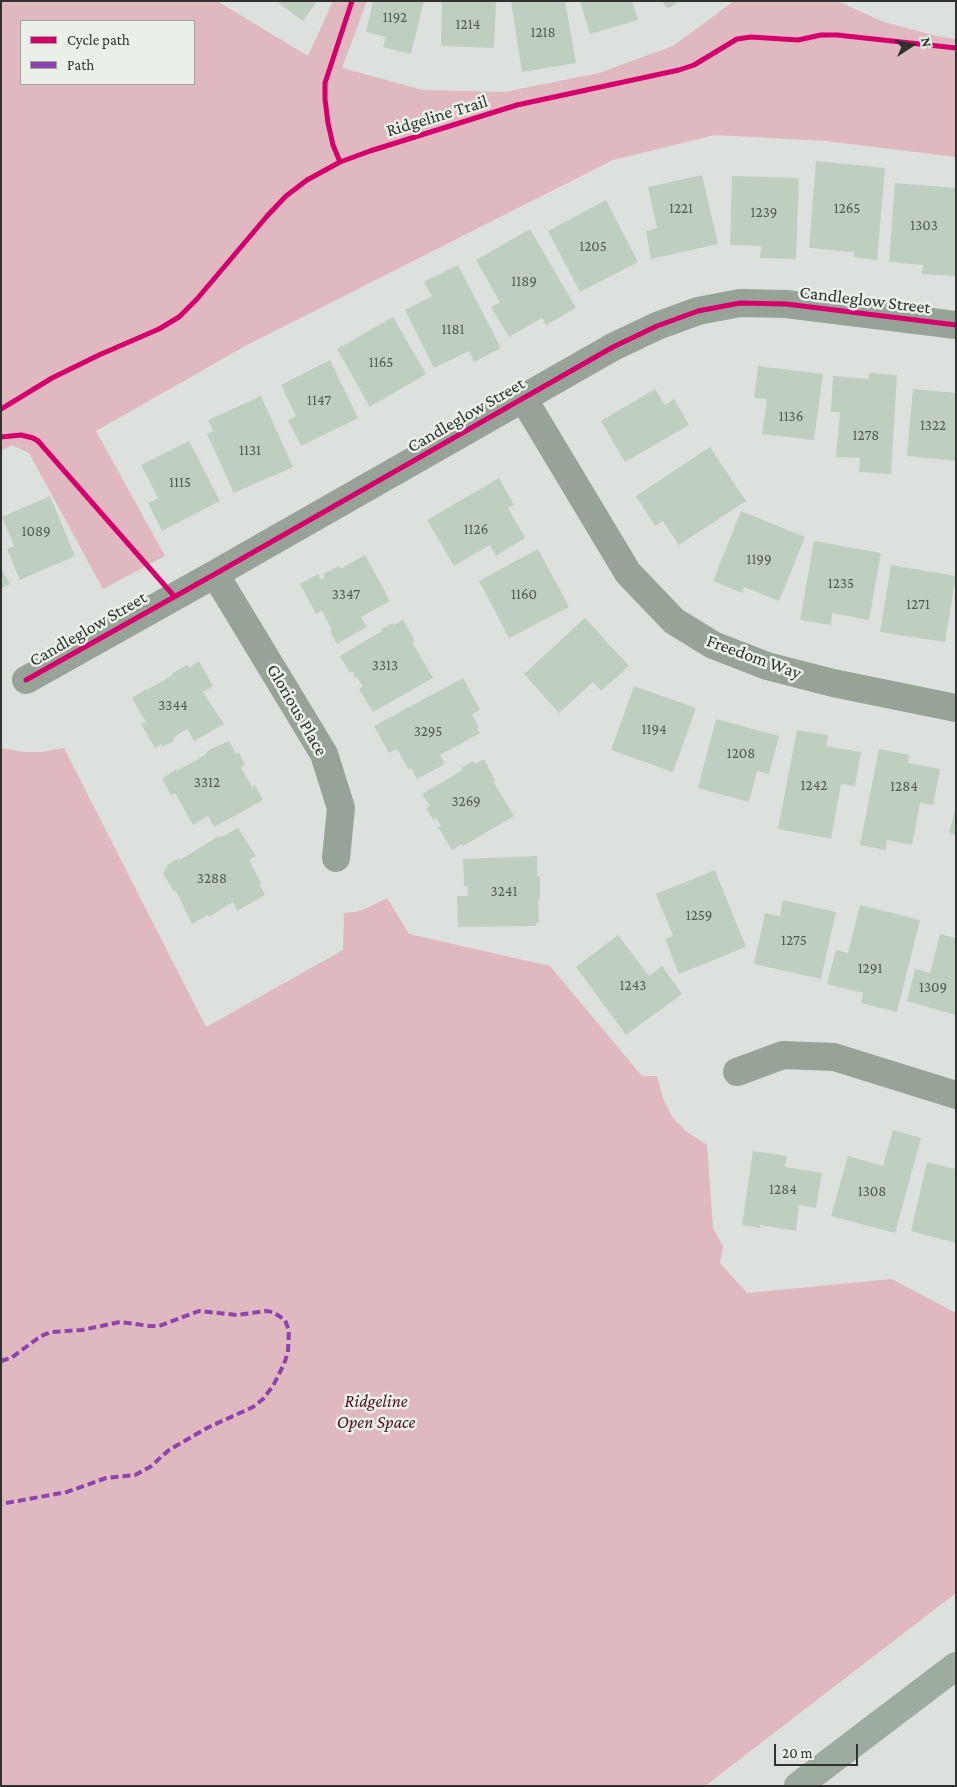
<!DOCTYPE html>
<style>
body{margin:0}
#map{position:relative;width:957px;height:1787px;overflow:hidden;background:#dde1dd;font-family:"Crimson Pro",serif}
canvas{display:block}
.frame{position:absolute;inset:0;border:2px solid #2f322f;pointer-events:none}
.legend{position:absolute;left:20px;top:20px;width:175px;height:65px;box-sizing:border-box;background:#e8f0e8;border:1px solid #9ea49e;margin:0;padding:6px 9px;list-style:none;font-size:15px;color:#2f322f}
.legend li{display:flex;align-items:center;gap:10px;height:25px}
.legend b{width:25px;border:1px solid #9ea49e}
.north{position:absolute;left:887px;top:20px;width:50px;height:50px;-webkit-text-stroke:4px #e8f0e8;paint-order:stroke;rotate:79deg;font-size:14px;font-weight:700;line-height:20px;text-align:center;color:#2f322f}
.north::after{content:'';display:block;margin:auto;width:18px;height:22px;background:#2f322f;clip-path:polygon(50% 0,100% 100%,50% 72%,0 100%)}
.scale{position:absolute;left:774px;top:1744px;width:84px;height:22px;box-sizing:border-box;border:2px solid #2f322f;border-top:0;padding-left:6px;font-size:15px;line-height:18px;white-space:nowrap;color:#2f322f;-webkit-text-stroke:4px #e8f0e8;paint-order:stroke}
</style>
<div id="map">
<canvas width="957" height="1787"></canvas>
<div class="frame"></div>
<ul class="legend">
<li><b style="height:6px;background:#d6006c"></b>Cycle path</li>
<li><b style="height:6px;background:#8e44ad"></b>Path</li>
</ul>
<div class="north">N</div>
<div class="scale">20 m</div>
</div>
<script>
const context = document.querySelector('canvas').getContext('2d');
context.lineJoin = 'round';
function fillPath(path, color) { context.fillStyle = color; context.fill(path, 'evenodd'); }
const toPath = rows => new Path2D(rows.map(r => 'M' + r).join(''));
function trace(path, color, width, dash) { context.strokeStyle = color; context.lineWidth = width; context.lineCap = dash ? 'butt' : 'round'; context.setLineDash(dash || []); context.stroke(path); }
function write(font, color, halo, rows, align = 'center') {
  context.font = font + ' "Crimson Pro",serif'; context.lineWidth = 5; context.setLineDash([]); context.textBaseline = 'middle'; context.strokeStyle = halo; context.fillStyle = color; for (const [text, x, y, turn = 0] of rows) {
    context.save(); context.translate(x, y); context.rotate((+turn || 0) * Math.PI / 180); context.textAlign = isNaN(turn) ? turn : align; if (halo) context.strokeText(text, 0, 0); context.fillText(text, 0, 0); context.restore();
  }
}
fillPath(toPath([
 [1,1,217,1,308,56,333,1,367,1,342,68,423,90,504,92,599,73,673,46,734,1,837,1,884,22,937,36,956,39,956,157,826,141,715,135,613,160,247,345,96,431,165,556,103,589,29,453,12,445,1,451],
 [21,21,194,21,194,84,21,84],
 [1,748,24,752,41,752,64,748,206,1027,343,950,344,913,355,912,365,909,387,898,409,934,550,966,642,1076,657,1076,663,1098,672,1117,687,1132,707,1145,713,1228,723,1246,720,1263,747,1293,892,1279,956,1313,956,1593,705,1786,1,1786]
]), '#e0b8bf');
fillPath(toPath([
 [276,1,317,1,303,21],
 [373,1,424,1,411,54,383,47,386,37,366,32],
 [442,1,496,1,494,48,441,46],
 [511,1,565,1,576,63,522,72],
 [580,1,632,1,638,20,590,34],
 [662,1,680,1,667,9],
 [816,161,885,168,877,260,854,257,854,252,809,248],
 [702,175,718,244,651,259,646,231,657,228,648,187],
 [732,176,799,178,796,259,760,258,761,246,730,245],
 [895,183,956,188,956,276,922,274,923,265,889,262],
 [606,200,638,262,580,292,548,231],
 [530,229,576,308,546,325,542,318,509,337,491,307,500,302,476,260],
 [458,265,501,348,474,362,469,351,434,368,405,310,432,296,424,282],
 [393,317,426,374,370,407,337,349],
 [330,360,358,418,301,446,288,420,296,416,281,385],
 [758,366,823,374,814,440,762,434,767,399,754,398],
 [869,373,897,375,891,474,859,472,860,458,836,457,840,412,831,412,833,376,869,379],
 [655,389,665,405,674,399,689,425,625,462,601,421],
 [913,389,956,393,956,461,907,456],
 [261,396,293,467,234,493,207,434,213,431,208,420],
 [189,441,220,501,162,531,148,503,158,498,141,465],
 [710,447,746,501,679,545,663,521,655,526,636,496],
 [499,478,514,505,508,508,525,538,496,556,490,545,454,566,427,520],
 [50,496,75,556,20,580,7,549,14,546,2,517],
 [741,511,805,537,779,601,744,587,742,593,713,581],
 [814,541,881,553,869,620,832,613,831,625,800,620],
 [538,549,569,607,509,638,479,581],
 [365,555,390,601,361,617,367,627,337,644,330,631,332,630,322,611,316,614,300,584,318,574,321,580,325,577,323,574,339,566,340,569],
 [891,565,956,576,945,642,880,632],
 [1,568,10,584,1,588],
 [585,618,629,666,601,691,593,682,559,713,524,674],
 [403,620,415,641,412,642,433,678,373,712,359,689,363,687,357,677,356,678,352,671,350,673,340,656,382,631,381,629,393,623,394,625],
 [199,661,213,686,203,692,224,724,194,741,187,729,173,738,174,741,162,747,161,744,155,748,141,724,146,722,132,698,146,689,147,690,173,675,171,674,187,665,190,667],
 [463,678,480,710,472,714,479,727,477,728,480,733,440,755,445,764,417,779,411,768,409,770,397,749,389,753,374,726],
 [634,686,696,708,673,772,611,750],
 [716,719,779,736,769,774,757,771,749,802,698,788],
 [797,730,828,735,826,746,861,752,855,786,841,784,831,839,778,829],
 [229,741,236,754,239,753,245,765,241,767,252,787,255,785,263,800,214,827,208,816,193,825,175,793,171,795,162,779,176,769,177,771,205,755,207,751],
 [879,749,909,755,908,763,940,769,933,805,920,803,912,845,887,840,886,850,860,845],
 [484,759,495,780,493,781,514,816,463,846,462,844,452,850,438,827,441,826,436,818,433,820,426,808,430,806,422,794,463,770,461,768,473,761,475,764],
 [955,811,956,811,956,835,949,833],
 [238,828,256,856,249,860,261,883,259,884,265,895,237,911,233,902,209,917,208,915,192,924,176,891,174,892,163,873,165,872,164,870,167,868,167,865,179,858,180,860,219,836,220,838],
 [537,856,537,877,540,876,540,899,538,899,539,923,536,923,536,926,458,927,457,896,468,896,467,886,464,886,463,859],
 [715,870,746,947,679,974,665,939,673,936,656,894],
 [783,900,836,912,821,979,754,964,765,913,780,916],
 [860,905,920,920,897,1012,861,1003,863,993,827,984,836,950,848,953],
 [940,934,956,938,956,1015,907,1001,915,969,930,973],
 [618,935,649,976,662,966,682,994,626,1035,576,967],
 [893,1130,921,1138,895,1233,831,1216,848,1156,883,1166],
 [753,1151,787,1156,785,1167,822,1173,816,1208,799,1205,796,1231,760,1225,760,1228,742,1225],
 [927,1162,956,1169,956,1243,911,1231]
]), '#becfbf');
trace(toPath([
 [523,398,628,573,674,621,713,645,767,666,833,683,956,708],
 [215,574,324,754,341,808,336,858],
 [26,680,215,574,613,347,657,326,698,311,740,303,786,304,956,325],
 [737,1072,783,1055,834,1057,956,1095]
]), '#96a396', 28);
trace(toPath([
 [798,1786,956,1666]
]), '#9eab9f', 28);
trace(toPath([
 [1,1361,11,1358,41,1336,51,1332,82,1330,120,1322,150,1326,159,1326,199,1311,237,1315,266,1311,273,1312,285,1320,289,1331,288,1352,284,1364,273,1386,263,1399,253,1407,209,1427,181,1443,169,1450,150,1467,135,1475,106,1478,67,1492,1,1504]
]), '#8e44ad', 4, [8, 4]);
trace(toPath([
 [340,162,333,145,328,123,325,99,325,83,352,1],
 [1,409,52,378,99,355,159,329,179,317,197,299,268,215,286,196,307,180,340,162,370,151,517,105,679,70,694,65,737,39,751,37,798,40,821,35,837,35,956,48],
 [1,437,21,435,33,438,38,441,174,596],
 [26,680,215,574,613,347,657,326,698,311,740,303,786,304,956,325]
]), '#d6006c', 5);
write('15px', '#535953', null, [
 ["1192",395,17],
 ["1214",468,24],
 ["1218",543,32],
 ["1221",681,208],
 ["1265",847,208],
 ["1239",764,212],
 ["1303",924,225],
 ["1205",593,246],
 ["1189",524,281],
 ["1181",453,329],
 ["1165",381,362],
 ["1147",319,400],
 ["1136",791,416],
 ["1322",933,425],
 ["1278",866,435],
 ["1131",250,450],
 ["1115",180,482],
 ["1126",476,529],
 ["1089",36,531],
 ["1199",759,559],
 ["1235",841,583],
 ["3347",346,594],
 ["1160",524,594],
 ["1271",918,604],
 ["3313",385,665],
 ["3344",173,705],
 ["1194",654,729],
 ["3295",428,731],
 ["1208",741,753],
 ["3312",207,782],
 ["1242",814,785],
 ["1284",904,786],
 ["3269",466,801],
 ["3288",212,878],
 ["3241",504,891],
 ["1259",699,915],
 ["1275",794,940],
 ["1291",870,968],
 ["1243",633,985],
 ["1309",933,987],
 ["1284",783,1189],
 ["1308",872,1191]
]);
write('18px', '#2f322f', '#e8f0e8', [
 ["Ridgeline Trail",437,116,-17],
 ["Candleglow Street",865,300,7],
 ["Candleglow Street",466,415,-30],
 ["Candleglow Street",88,629,-30],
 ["Freedom Way",754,657,20],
 ["Glorious Place",297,710,60]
]);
write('italic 18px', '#501125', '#e8f0e8', [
 ["Ridgeline",376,1401],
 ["Open Space",376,1422]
]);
</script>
